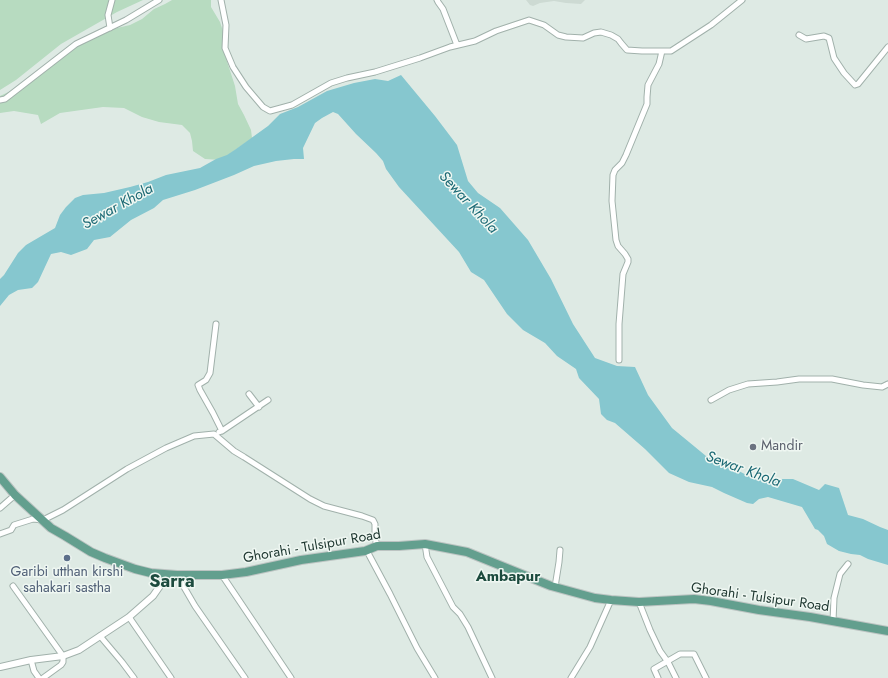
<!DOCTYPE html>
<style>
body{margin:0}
canvas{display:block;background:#deeae4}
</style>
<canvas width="888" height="678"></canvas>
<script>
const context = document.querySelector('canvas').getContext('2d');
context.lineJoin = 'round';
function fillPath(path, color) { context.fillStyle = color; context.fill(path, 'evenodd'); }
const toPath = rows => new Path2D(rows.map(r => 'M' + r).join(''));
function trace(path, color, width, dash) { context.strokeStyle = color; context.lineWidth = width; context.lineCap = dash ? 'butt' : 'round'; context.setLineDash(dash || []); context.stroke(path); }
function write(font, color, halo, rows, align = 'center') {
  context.font = font + ' Jost,sans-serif'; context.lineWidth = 3; context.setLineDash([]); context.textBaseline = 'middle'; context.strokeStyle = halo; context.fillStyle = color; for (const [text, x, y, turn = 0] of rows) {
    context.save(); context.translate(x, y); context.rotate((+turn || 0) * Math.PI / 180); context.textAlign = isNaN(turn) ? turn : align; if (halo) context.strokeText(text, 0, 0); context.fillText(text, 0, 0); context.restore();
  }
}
fillPath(toPath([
 [526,0,585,0,581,4,566,3,554,1,540,3,533,6,530,5]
]), '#cddad3');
fillPath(toPath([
 [0,0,143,0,117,12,61,44,16,80,0,90],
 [172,0,211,0,211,7,220,22,223,31,223,49,235,86,238,104,244,115,251,130,252,138,221,160,205,159,193,151,192,141,190,133,182,125,159,122,142,117,124,108,103,107,60,113,41,124,38,115,14,111,0,113,0,96,17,88,82,43,117,28,130,25,142,19,154,9,165,4]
]), '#b7dbc0');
fillPath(toPath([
 [401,75,435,116,457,145,468,181,478,193,500,208,528,240,551,279,573,324,595,358,617,366,635,367,648,395,672,428,706,456,735,469,754,479,793,479,819,490,825,484,839,488,848,515,863,519,880,527,888,530,888,565,868,559,860,555,851,554,839,551,827,544,824,536,818,530,815,529,802,507,768,497,759,499,753,504,747,503,724,493,712,487,689,482,669,473,645,449,615,423,607,420,601,414,599,399,579,378,576,369,557,356,545,343,523,330,507,314,484,280,471,272,459,252,399,187,386,169,383,161,376,153,356,134,338,114,333,112,322,118,315,123,303,148,304,159,294,159,276,161,254,166,234,175,195,190,163,200,154,208,131,220,110,237,94,240,87,249,71,255,61,252,51,254,38,282,32,288,18,290,9,295,0,306,0,279,4,275,18,253,26,245,55,228,60,215,66,207,75,198,83,195,104,193,130,187,148,182,166,175,200,168,216,159,227,155,236,149,268,126,280,114,298,107,327,91,354,83,375,79,388,81]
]), '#86c7cf');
const minor = toPath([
 [221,0,226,25,225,48,233,67,246,87,263,107,270,111,292,105,331,83,347,78,375,72,420,58,450,47,475,41,496,31,529,20,544,25,558,35,566,37,583,38,594,33,601,32,611,35,618,39,621,43,627,50,642,51,671,51,711,25,742,0],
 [437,0,438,2,443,9,457,45],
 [110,28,108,15,112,0],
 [799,35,806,39,824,36,829,38,834,58,844,73,855,85,858,84,888,47],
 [0,100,5,99,76,44,126,20,159,0],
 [216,324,210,373,206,380,198,385,200,390,213,413,222,431],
 [619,360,619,324,623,274,628,262,628,259,625,254,618,246,616,240,612,201,613,175,615,170,622,163,626,155,647,104,647,97,648,85,659,64,662,51],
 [249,394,259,407],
 [711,400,729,390,748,384,777,382,799,379,832,379,863,385,882,387,888,384],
 [219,432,222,431,268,400],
 [0,508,15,495],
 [0,534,11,530,14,525,33,519,43,520,63,510,127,469,166,448,194,436,214,434,234,451,244,457,310,499,324,506,362,516,373,520,375,524,375,538,377,546],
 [425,544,427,557,453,607,460,614,468,627,492,678],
 [365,551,368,553,390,594,417,648,435,678],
 [177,575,195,606,245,678],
 [222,575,291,678],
 [13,586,63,656,63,662,61,665,43,678],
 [555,587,559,562,560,550],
 [639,602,650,630,660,651,668,662,676,678],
 [129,617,171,678],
 [833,621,834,598,840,574,848,564],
 [100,636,122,662,134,678],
 [31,660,34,671,39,678],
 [571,678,590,647,611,600],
 [658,678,654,669,680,654,694,654,706,678]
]);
const tertiary = toPath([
 [0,667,31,660,63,656,79,650,129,617,153,596,162,583,164,574]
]);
const primary = toPath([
 [0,477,15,495,51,528,65,536,91,552,105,558,135,569,151,573,177,575,222,575,246,572,301,560,365,551,377,546,399,546,425,544,467,552,551,586,595,598,611,600,639,602,694,599,711,601,759,610,810,617,888,631]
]);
trace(minor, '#a1b1ab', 7);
trace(tertiary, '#a1b1ab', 8);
trace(primary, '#bcc4c2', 10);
trace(minor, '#fff', 5);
trace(tertiary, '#fff', 6);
trace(primary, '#639f8e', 8);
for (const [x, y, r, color] of [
 [753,447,4,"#6b7280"],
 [67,558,4,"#5c6f8a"]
]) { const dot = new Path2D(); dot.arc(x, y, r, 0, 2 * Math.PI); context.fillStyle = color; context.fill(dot); trace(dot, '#eff7f2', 1.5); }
write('14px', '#5b616d', '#eff7f2', [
 ["Mandir",761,447]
], 'left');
write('14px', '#203932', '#eff7f2', [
 ["Ghorahi - Tulsipur Road",312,547,-10],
 ["Ghorahi - Tulsipur Road",760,598,8]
]);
write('14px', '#4e5e75', '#eff7f2', [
 ["Garibi utthan kirshi",67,573],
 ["sahakari sastha",67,589]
]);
write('italic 15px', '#1b6974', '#eff7f2', [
 ["Sewar Khola",468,203,47],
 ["Sewar Khola",118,207,-29],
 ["Sewar Khola",743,470,20]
]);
write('bold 15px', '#1c4b3e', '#eff7f2', [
 ["Ambapur",508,577]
]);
write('bold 18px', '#1c4b3e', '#eff7f2', [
 ["Sarra",172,583]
]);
</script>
